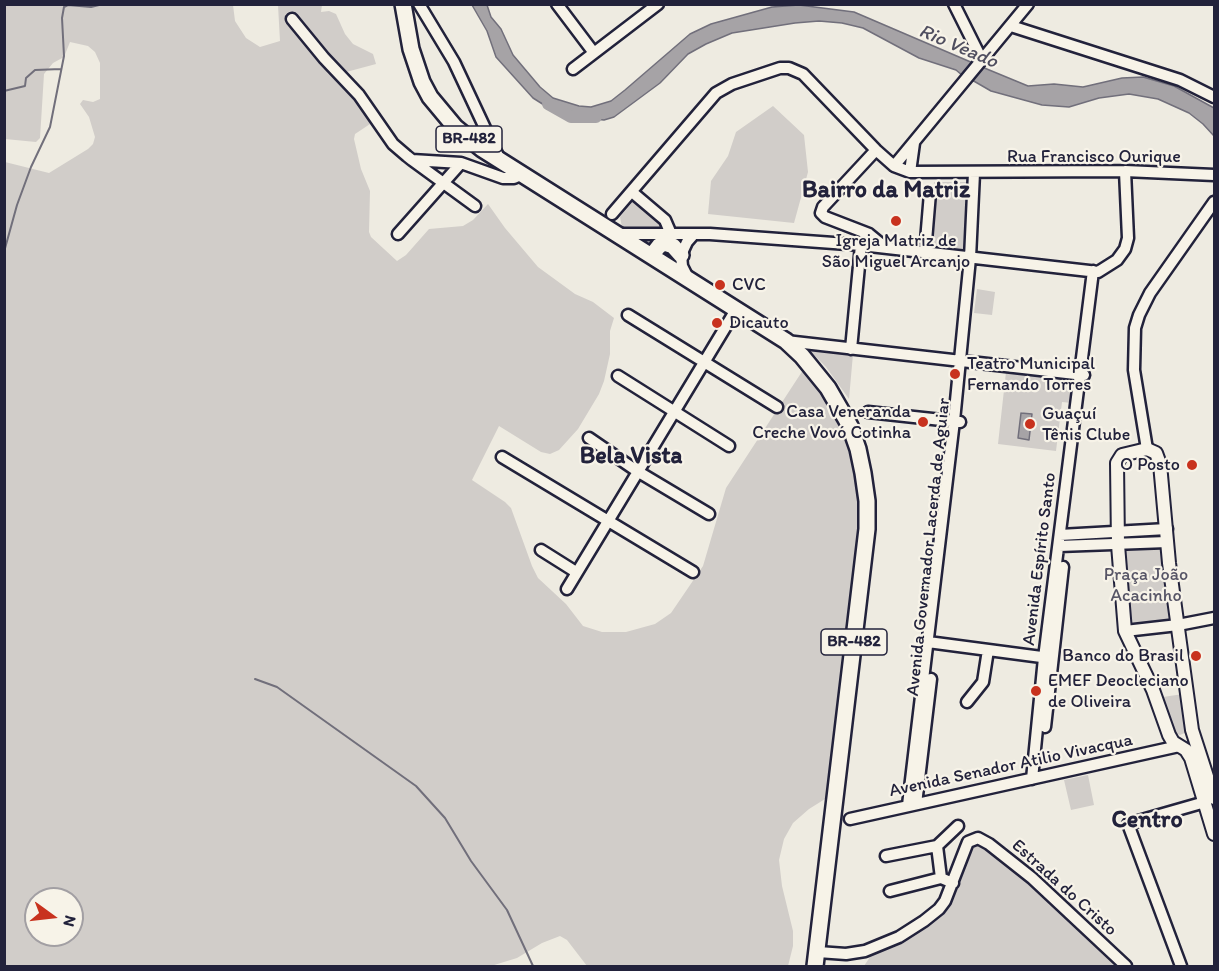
<!DOCTYPE html>
<meta charset="utf-8">
<style>
body{margin:0}
#map{position:relative;width:1219px;height:971px;overflow:hidden;background:#eeebe1;font-family:Itim,sans-serif}
canvas{display:block}
.frame{position:absolute;inset:0;border:6px solid #22223b;pointer-events:none}
.north{position:absolute;left:24px;top:887px;width:60px;height:60px;box-sizing:border-box;background:#f7f3e8;border:2px solid #a29fa3;border-radius:50%;rotate:105deg;font-size:16px;font-weight:700;line-height:24px;text-align:center;color:#22223b}
.north::after{content:'';display:block;margin:auto;width:21px;height:27px;background:#c8321e;clip-path:polygon(50% 0,100% 100%,50% 72%,0 100%)}
</style>
<div id="map">
<canvas width="1219" height="971"></canvas>
<div class="frame"></div>
<div class="north">N</div>
</div>
<script>
const context = document.querySelector('canvas').getContext('2d');
context.lineJoin = 'round';
function fillPath(path, color) { context.fillStyle = color; context.fill(path, 'evenodd'); }
const toPath = rows => new Path2D(rows.map(r => 'M' + r).join(''));
function trace(path, color, width, dash) { context.strokeStyle = color; context.lineWidth = width; context.lineCap = dash ? 'butt' : 'round'; context.setLineDash(dash || []); context.stroke(path); }
function write(font, color, halo, rows, align = 'center') {
  context.font = font + ' Itim,sans-serif'; context.lineWidth = 4.5; context.setLineDash([]); context.textBaseline = 'middle'; context.strokeStyle = halo; context.fillStyle = color; for (const [text, x, y, turn = 0] of rows) {
    context.save(); context.translate(x, y); context.rotate((+turn || 0) * Math.PI / 180); context.textAlign = isNaN(turn) ? turn : align; if (halo) context.strokeText(text, 0, 0); context.fillText(text, 0, 0); context.restore();
  }
}
fillPath(toPath([
 [5,5,233,5,235,21,246,38,260,47,280,41,278,5,322,5,321,12,329,11,336,14,345,34,353,44,373,54,376,64,335,75,373,122,355,134,354,139,361,169,370,191,369,232,371,237,397,261,406,255,429,229,463,226,473,220,488,204,505,228,538,267,575,294,593,302,614,318,610,331,610,354,604,381,599,394,578,429,559,450,550,454,541,452,499,426,472,480,505,502,511,508,532,566,538,578,566,604,583,626,602,632,626,632,655,624,671,613,703,566,726,488,805,367,825,393,850,438,864,506,833,794,809,809,793,823,784,839,779,860,782,886,793,931,793,946,788,966,587,966,567,940,560,936,542,943,517,958,491,966,5,966,5,162,49,173,88,149,93,144,95,137,89,117,80,104,83,100,93,102,100,99,100,63,95,52,88,46,70,42,64,57,53,63,44,74,40,138,36,142,5,139],
 [36,899,72,899,72,935,36,935],
 [773,106,804,135,808,172,794,223,708,214,711,181,728,156,736,132],
 [934,182,970,182,965,251,930,246],
 [635,199,663,223,665,228,622,227,620,217],
 [977,289,995,292,992,315,974,313],
 [807,348,853,354,849,399,826,367],
 [1006,372,1075,379,1072,403,1062,402,1056,451,998,444],
 [1162,547,1170,621,1130,625,1121,550],
 [1183,694,1187,732,1180,735,1172,732,1163,697],
 [1088,775,1094,805,1071,810,1064,780],
 [976,837,1068,900,1131,966,864,966,872,954,937,906]
]), '#d1cdc9');
const water = toPath([
 [472,5,487,5,491,17,501,29,513,55,540,87,553,98,579,106,591,107,611,101,625,90,690,34,711,24,772,7,799,5,854,12,973,63,963,76,956,70,919,58,863,28,842,23,819,21,795,23,732,33,706,44,688,54,660,83,614,117,604,120,585,118,552,110,533,98,496,57,487,31,472,5],
 [982,67,1028,86,1054,84,1083,87,1122,78,1143,77,1174,86,1214,108,1214,136,1203,124,1189,113,1158,99,1129,94,1099,98,1069,107,1042,105,991,91,972,80,982,67],
 [1021,413,1032,414,1029,440,1018,438,1021,413]
]);
fillPath(water, '#a6a3a6');
trace(water, '#716f7b', 1.5);
trace(toPath([
 [4,91,25,86,26,78,35,70,61,69],
 [4,252,17,205,31,167,50,127,64,56,62,18,64,7,68,5,91,7,103,4],
 [4,304,4,323],
 [255,679,277,687,416,786,445,818,471,861,507,910,533,966]
]), '#716f7b', 2);
trace(toPath([
 [548,104,571,117,596,117]
]), '#a6a3a6', 12);
const minor = toPath([
 [419,4,454,62,499,158],
 [557,4,594,53],
 [954,4,982,60],
 [292,19,324,58,359,95,393,144,407,156,412,160,461,163,503,178,514,178,523,174],
 [1011,26,1180,80,1214,97],
 [573,69,658,4],
 [876,150,823,207,821,213,825,217,869,234,886,248],
 [412,160,475,206],
 [894,166,1028,4],
 [910,172,914,143],
 [632,192,665,220,671,234],
 [612,214,716,93,732,84,780,68,789,68,803,74,876,150,894,166,910,172,1125,171,1214,175],
 [398,234,461,163],
 [618,234,710,234,861,245,1098,272],
 [925,253,930,193],
 [1098,272,1117,260,1125,249,1128,238,1125,171],
 [688,278,682,266,681,255,687,242,694,234],
 [628,315,777,407],
 [786,341,1084,375],
 [851,349,861,245],
 [618,376,729,446],
 [868,412,960,422],
 [589,438,637,471,709,514],
 [1147,449,1134,370,1135,328,1139,315,1150,293,1214,202],
 [502,457,693,572],
 [1060,535,1167,529],
 [1059,546,1167,542],
 [541,550,576,572],
 [567,589,737,308],
 [1125,631,1178,625,1214,618],
 [928,642,1049,658],
 [967,702,983,682,988,650],
 [1045,727,1063,567],
 [1032,779,1044,658,1093,271],
 [916,804,931,679],
 [908,805,954,421,970,258,974,173],
 [850,819,1179,746],
 [937,846,941,878],
 [886,856,937,846,958,826],
 [890,891,941,878,953,883],
 [818,952,846,954,865,951,899,937,924,921,939,909,945,901,966,847,968,842,978,838,989,844,1032,878,1126,966],
 [1181,966,1128,824,1205,802]
]);
const major = toPath([
 [1214,798,1192,730,1169,563,1160,464,1156,453,1147,449,1122,455,1117,463,1118,545,1125,631,1153,690,1169,735,1173,742,1186,750,1191,758,1214,834]
]);
const highway = toPath([
 [403,4,411,49,422,82,430,97,455,127,482,149,786,341,802,356,828,388,850,426,858,449,863,473,867,501,867,529,815,966],
 [652,255,659,246,664,243,673,246,681,255]
]);
trace(minor, '#22223b', 15);
trace(major, '#22223b', 16);
trace(highway, '#22223b', 20);
trace(minor, '#f7f3e8', 10);
trace(major, '#f7f3e8', 12);
trace(highway, '#f7f3e8', 15);
for (const [x, y, r, color] of [
 [896,221,6,"#c8321e"],
 [720,285,6,"#c8321e"],
 [717,323,6,"#c8321e"],
 [955,374,6,"#c8321e"],
 [923,422,6,"#c8321e"],
 [1030,424,6,"#c8321e"],
 [1192,465,6,"#c8321e"],
 [1196,656,6,"#c8321e"],
 [1036,691,6,"#c8321e"]
]) { const dot = new Path2D(); dot.arc(x, y, r, 0, 2 * Math.PI); context.fillStyle = color; context.fill(dot); trace(dot, '#f7f3e8', 2); }
for (const [x, y, w] of [
 [469,139,66],
 [854,642,66]
]) { const box = new Path2D(); box.roundRect(x - w / 2, y - 13, w, 26, 4.5); context.fillStyle = '#f7f3e8'; context.fill(box); trace(box, '#22223b', 1.5); }
write('bold 16px', '#22223b', null, [
 ["BR-482",469,139],
 ["BR-482",854,642]
]);
write('18px', '#22223b', '#f7f3e8', [
 ["Rua Francisco Ourique",1094,157],
 ["Avenida Governador Lacerda de Aguiar",929,547,-84],
 ["Avenida Espírito Santo",1040,559,-83],
 ["Avenida Senador Atilio Vivacqua",1011,766,-12],
 ["Estrada do Cristo",1064,888,42]
]);
write('18px', '#22223b', '#f7f3e8', [
 ["Igreja Matriz de",896,241,"center"],
 ["São Miguel Arcanjo",896,262,"center"],
 ["CVC",732,285],
 ["Dicauto",729,323],
 ["Teatro Municipal",967,364],
 ["Fernando Torres",967,385],
 ["Casa Veneranda",911,412,"right"],
 ["Creche Vovó Cotinha",911,433,"right"],
 ["Guaçuí",1042,414],
 ["Tênis Clube",1042,435],
 ["O Posto",1180,465,"right"],
 ["Banco do Brasil",1184,656,"right"],
 ["EMEF Deocleciano",1048,681],
 ["de Oliveira",1048,702]
], 'left');
write('18px', '#575566', '#f7f3e8', [
 ["Praça João",1146,575],
 ["Acacinho",1146,596]
]);
write('italic 20px', '#504f60', '#f7f3e8', [
 ["Rio Veado",958,47,23]
]);
write('bold 24px', '#22223b', '#f7f3e8', [
 ["Bairro da Matriz",886,191],
 ["Bela Vista",631,457],
 ["Centro",1147,821]
]);
</script>
